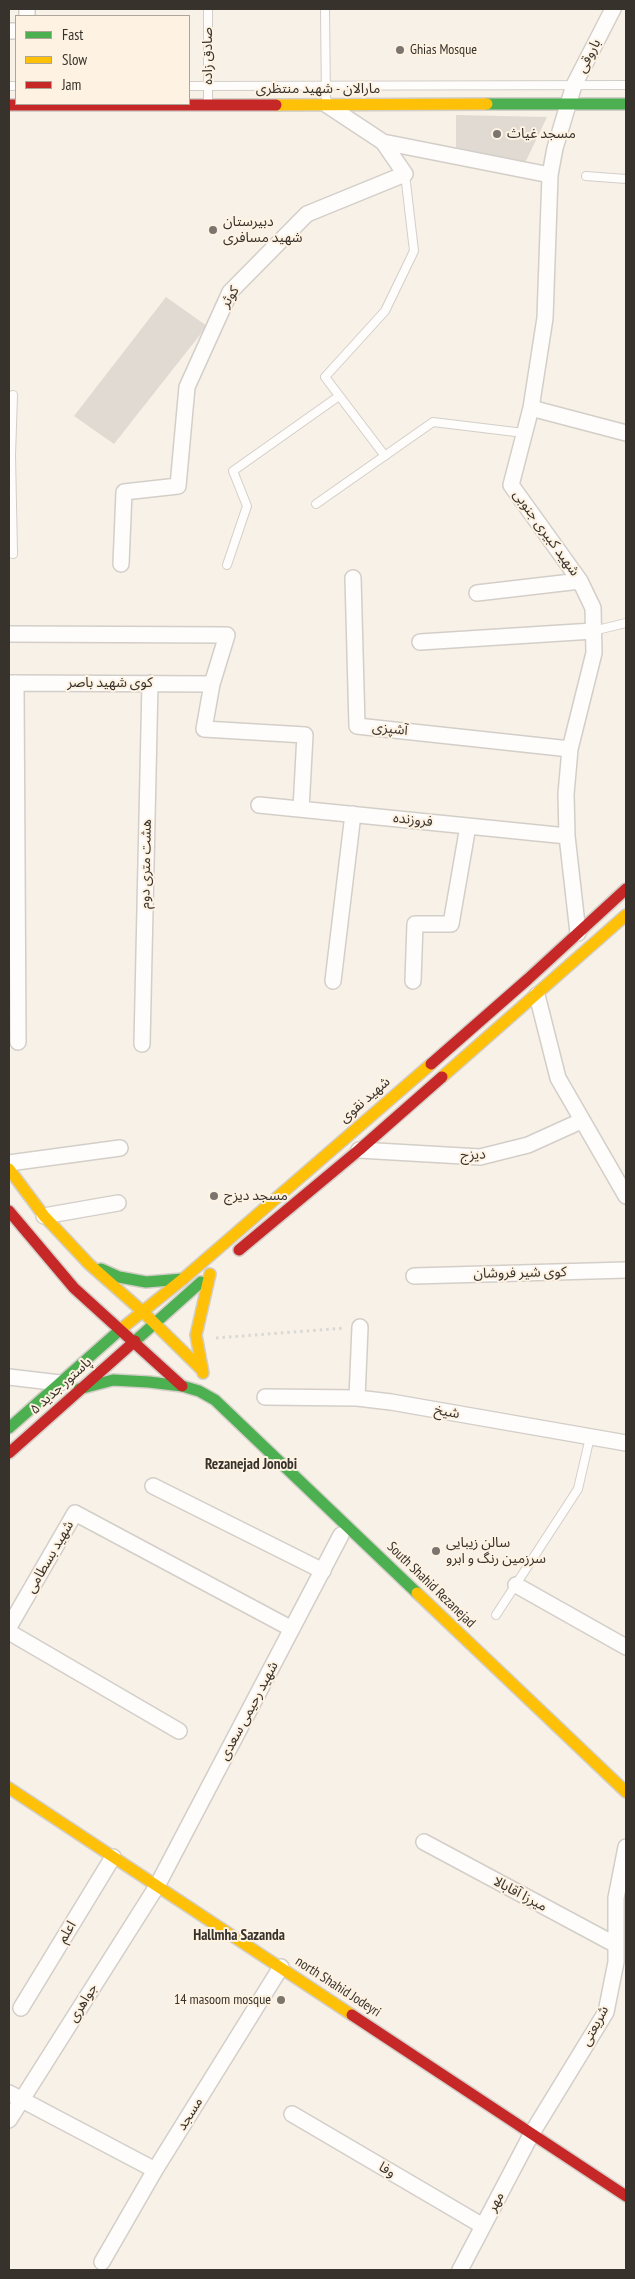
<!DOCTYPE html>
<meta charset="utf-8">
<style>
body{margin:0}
#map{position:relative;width:635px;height:2279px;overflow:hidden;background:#f8f1e8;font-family:"PT Sans Narrow",sans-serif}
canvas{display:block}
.frame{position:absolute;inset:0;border:10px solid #37322c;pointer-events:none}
.legend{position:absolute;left:15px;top:15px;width:175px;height:90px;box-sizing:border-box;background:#fef2e2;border:1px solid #aea599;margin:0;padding:6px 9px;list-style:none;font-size:15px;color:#37322c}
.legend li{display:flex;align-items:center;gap:10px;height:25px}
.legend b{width:25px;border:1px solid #aea599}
</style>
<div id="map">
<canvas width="635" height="2279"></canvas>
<div class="frame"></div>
<ul class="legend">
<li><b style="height:6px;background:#4caf50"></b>Fast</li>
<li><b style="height:6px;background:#ffc107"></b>Slow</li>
<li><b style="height:6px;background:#c62828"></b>Jam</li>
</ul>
</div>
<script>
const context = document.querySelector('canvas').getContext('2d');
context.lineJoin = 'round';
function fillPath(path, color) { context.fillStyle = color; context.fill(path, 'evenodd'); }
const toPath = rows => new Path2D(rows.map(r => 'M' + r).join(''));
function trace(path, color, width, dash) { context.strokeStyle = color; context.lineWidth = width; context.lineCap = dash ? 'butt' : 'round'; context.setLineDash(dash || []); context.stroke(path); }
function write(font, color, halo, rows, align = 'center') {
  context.font = font + ' "PT Sans Narrow","Noto Sans Arabic",sans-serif'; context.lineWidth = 4; context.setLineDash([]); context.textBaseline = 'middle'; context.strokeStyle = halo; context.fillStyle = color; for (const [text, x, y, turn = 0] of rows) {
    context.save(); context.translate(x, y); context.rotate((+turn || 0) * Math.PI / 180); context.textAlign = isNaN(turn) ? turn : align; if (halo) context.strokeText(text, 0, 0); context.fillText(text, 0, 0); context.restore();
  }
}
fillPath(toPath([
 [456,115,547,117,524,165,456,152],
 [166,297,207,326,114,444,74,416]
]), '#e0dad3');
const lane = toPath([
 [208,9,208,102],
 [325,9,326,102],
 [9,86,16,86],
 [189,86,626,85],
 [586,176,626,179],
 [13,395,11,455,13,554],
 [385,456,325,377,385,311,414,251,405,174],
 [316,504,433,422,524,433],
 [227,565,247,506,233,471,339,396],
 [593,631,626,623],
 [496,1615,578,1489,590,1437]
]);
const street = toPath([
 [27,9,27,16],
 [9,31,16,31],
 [383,142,550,175],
 [531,408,626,433],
 [121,564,124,492,178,486,187,387,230,292,307,214,405,174,383,142,327,105],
 [353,578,357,726,570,749],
 [477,593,580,581],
 [9,634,227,635,212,684,204,729,305,735,301,809],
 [420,642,593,631],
 [9,683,212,684],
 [16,683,18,1042],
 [259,805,567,836],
 [578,933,567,836,566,794,570,749,594,653,593,608,580,581,511,485,531,408,545,318,550,175,555,148,574,85,613,9],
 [333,981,353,814],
 [413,981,415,924,451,924,468,826],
 [537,995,558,1078,626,1196],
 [142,1044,150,683],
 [359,1150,480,1157,528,1145,581,1121],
 [9,1163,120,1148],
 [44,1216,118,1203],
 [414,1276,626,1270],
 [9,1377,60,1383],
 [265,1397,357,1398,391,1402,626,1443],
 [357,1398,360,1327],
 [153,1486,323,1571],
 [516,1585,626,1647],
 [9,1627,75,1513,292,1629],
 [9,1632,179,1731],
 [424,1842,616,1945],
 [21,2008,113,1857],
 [9,2093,155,2170],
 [292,2114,483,2226],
 [9,2120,157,1886,341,1535],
 [102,2262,155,2170,281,1967],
 [460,2270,532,2133,606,2012,616,1962,616,1898,626,1847]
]);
const fast = toPath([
 [487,104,626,104],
 [101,1269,119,1277,146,1282,183,1279],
 [135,1341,201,1282],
 [79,1389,113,1380,149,1382,182,1386,199,1391,215,1400,417,1593],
 [9,1428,121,1329]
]);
const slow = toPath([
 [276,105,487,104],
 [442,1077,626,915],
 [9,1169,44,1216,89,1264,142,1311,202,1370],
 [121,1329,183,1279,431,1064],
 [203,1373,196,1335,210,1274],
 [417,1593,626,1792],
 [9,1788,352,2015]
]);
const jam = toPath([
 [9,105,276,105],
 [431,1064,528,979,626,889],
 [9,1211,74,1288,182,1386],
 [239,1250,359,1150,442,1077],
 [9,1453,135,1341],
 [352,2015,626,2196]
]);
trace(lane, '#d3cec8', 10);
trace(street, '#d3cec8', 18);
trace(fast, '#d3cec8', 14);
trace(slow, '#d3cec8', 14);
trace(jam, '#d3cec8', 14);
trace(toPath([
 [216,1338,344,1328]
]), '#d9d8d5', 3, [2.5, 4]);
trace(lane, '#fefdfc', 8);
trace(street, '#fefdfc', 15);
trace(fast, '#4caf50', 11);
trace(slow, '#ffc107', 11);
trace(jam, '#c62828', 11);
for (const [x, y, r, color] of [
 [400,50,5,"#7b756e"],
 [497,134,5,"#7b756e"],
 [213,230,5,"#7b756e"],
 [214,1196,5,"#7b756e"],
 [436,1551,5,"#7b756e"],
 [281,2000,5,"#7b756e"]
]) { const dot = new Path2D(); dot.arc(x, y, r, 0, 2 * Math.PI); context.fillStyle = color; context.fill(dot); trace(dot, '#fef2e2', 2); }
write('14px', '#37322c', '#fef2e2', [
 ["Ghias Mosque",410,50],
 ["مسجد غیاث",507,134],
 ["دبیرستان",223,222],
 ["شهید مسافری",223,238],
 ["مسجد دیزج",224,1196],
 ["سالن زیبایی",446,1543],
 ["سرزمین رنگ و ابرو",446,1559],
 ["14 masoom mosque",271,2000,"right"]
], 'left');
write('14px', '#37322c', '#fef2e2', [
 ["صادق زاده",208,56,-90],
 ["باروقی",589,56,-63],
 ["مارالان - شهید منتظری",318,89],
 ["کوثر",230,297,-58],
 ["شهید کبیری جنوبی",546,533,54],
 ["کوی شهید باصر",110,683],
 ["آشپزی",390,729,6],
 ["فروزنده",413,820,6],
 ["هشت متری دوم",146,864,-89],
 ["شهید نقوی",365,1100,-41],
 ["دیزج",473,1155,-3],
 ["کوی شیر فروشان",520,1273,-1],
 ["پاستور جدید ۵",61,1386,-42],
 ["شیخ",447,1412,10],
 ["شهید بسطامی",50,1557,-60],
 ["South Shahid Rezanejad",431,1585,44],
 ["شهید رحیمی سعدی",249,1711,-62],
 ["میرزا آقابالا",520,1894,28],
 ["اعلم",67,1932,-59],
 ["north Shahid Jodeyri",338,1987,33],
 ["جواهری",83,2003,-58],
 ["شریعتی",595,2026,-62],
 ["مسجد",190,2114,-58],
 ["وفا",387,2170,31],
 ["مهر",496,2202,-62]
]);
write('bold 15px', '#37322c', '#fef2e2', [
 ["Rezanejad Jonobi",251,1465],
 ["Hallmha Sazanda",239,1936]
]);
</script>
